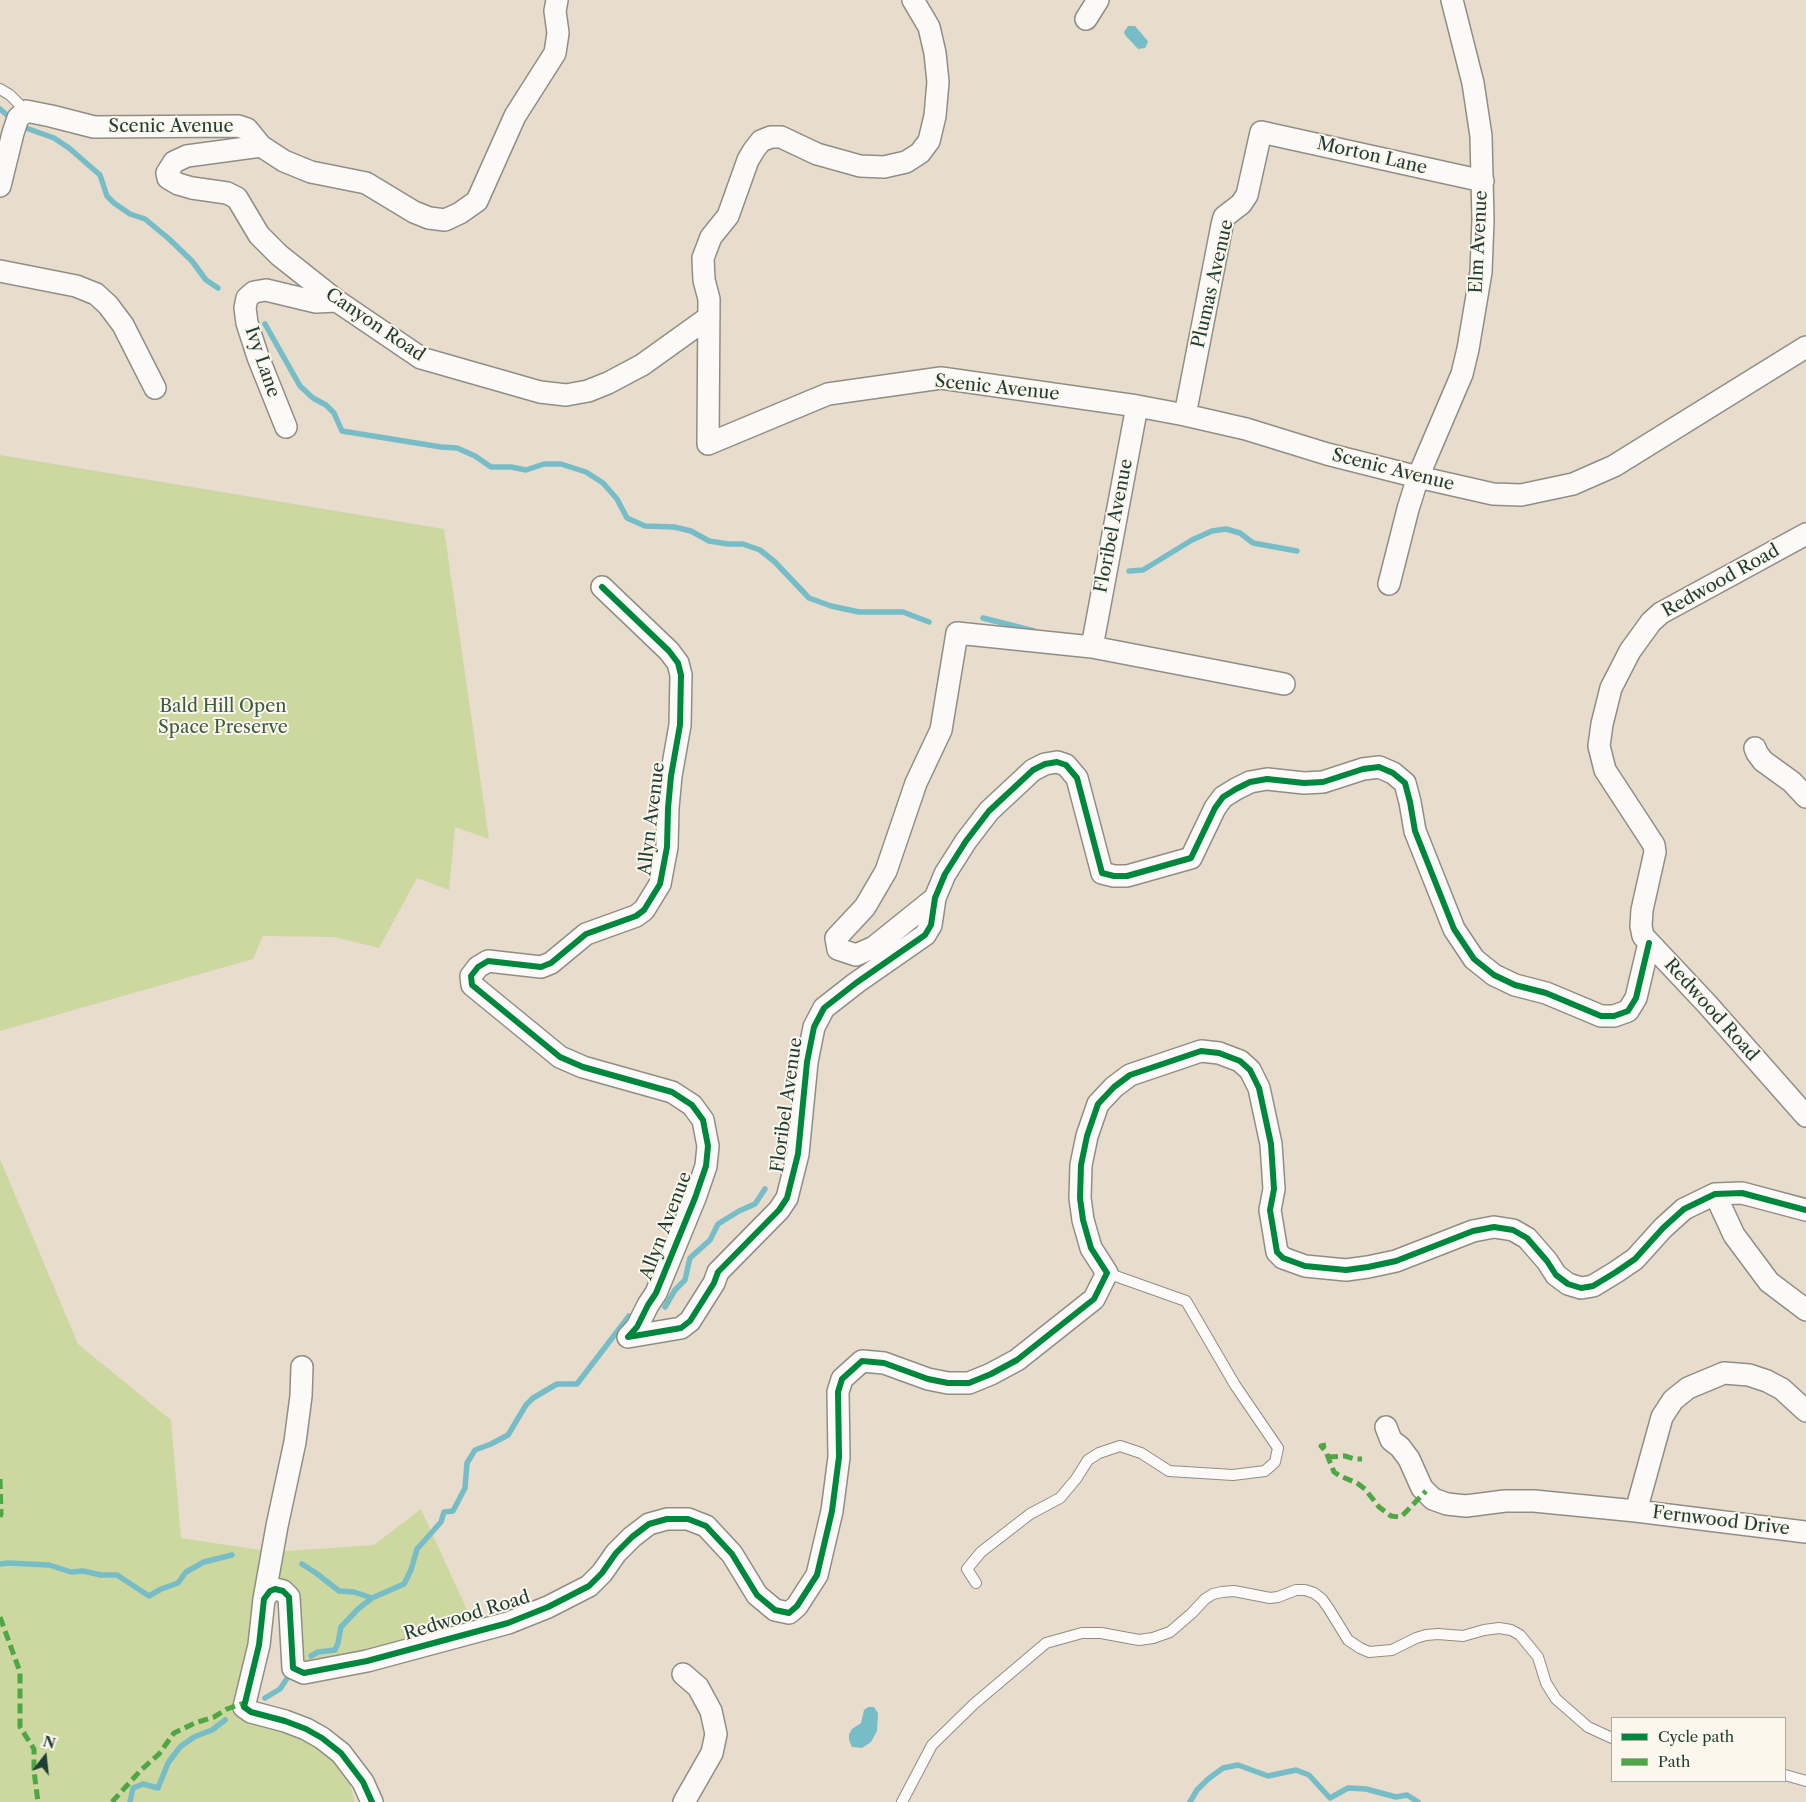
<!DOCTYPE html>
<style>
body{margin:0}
#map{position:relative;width:1806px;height:1802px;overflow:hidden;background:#e8ddcd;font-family:"Libre Caslon Text",serif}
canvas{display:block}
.legend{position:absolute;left:1611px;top:1717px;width:175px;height:65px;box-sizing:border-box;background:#fbf7ec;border:1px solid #a3ada2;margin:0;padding:6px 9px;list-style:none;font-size:15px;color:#1f3d34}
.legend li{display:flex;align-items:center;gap:10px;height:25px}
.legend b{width:25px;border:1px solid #a3ada2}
.north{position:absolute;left:20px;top:1732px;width:50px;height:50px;-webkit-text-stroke:4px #fbf7ec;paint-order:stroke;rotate:16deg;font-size:14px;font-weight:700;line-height:20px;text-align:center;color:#1f3d34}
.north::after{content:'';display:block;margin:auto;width:18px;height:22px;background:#1f3d34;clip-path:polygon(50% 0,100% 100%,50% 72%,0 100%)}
</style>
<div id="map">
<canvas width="1806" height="1802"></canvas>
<ul class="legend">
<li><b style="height:6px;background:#00873e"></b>Cycle path</li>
<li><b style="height:6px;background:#4fa644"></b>Path</li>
</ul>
<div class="north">N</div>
</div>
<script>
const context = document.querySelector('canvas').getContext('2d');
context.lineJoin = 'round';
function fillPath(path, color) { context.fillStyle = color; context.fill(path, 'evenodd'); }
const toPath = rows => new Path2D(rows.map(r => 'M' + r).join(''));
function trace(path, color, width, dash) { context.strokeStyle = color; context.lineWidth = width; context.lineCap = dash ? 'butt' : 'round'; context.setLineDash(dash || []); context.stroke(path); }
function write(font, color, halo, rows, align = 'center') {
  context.font = font + ' "Libre Caslon Text",serif'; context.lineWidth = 4; context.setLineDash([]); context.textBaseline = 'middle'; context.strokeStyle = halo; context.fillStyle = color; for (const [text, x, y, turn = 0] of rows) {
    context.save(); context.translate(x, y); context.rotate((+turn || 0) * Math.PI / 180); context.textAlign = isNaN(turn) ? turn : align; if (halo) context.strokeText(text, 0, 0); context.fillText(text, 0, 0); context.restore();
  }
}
fillPath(toPath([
 [0,455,444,529,489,839,455,827,449,890,417,878,379,948,334,937,263,936,253,959,0,1031],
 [0,1159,78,1344,171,1420,181,1538,273,1552,374,1545,421,1509,477,1632,304,1673,289,1597,275,1589,244,1703,341,1753,355,1802,0,1802]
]), '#ccd89f');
fillPath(toPath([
 [1128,26,1135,26,1147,40,1148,42,1145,48,1138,49,1125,35,1124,32],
 [868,1707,874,1707,878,1713,877,1731,871,1742,862,1748,852,1747,849,1740,849,1734,852,1729,861,1723,864,1710]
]), '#77bdc8');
trace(toPath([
 [0,109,7,115],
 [26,128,54,138,69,148,100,175,107,196,114,203,130,214,145,219,168,238,192,261,206,280,218,288],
 [265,324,300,386,313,398,326,405,334,413,342,431,441,447,457,448,475,456,491,467,511,467,526,470,544,464,561,464,586,472,603,483,617,499,627,518,645,526,674,527,691,531,709,541,728,544,743,544,760,550,775,562,809,598,831,606,859,612,903,612,929,622],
 [1129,571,1143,570,1192,540,1212,531,1226,529,1240,533,1253,543,1297,551],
 [983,618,1034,631],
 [665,1307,675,1290,685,1280,690,1258,710,1240,718,1224,739,1211,755,1204,765,1189],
 [0,1564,8,1563,49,1565,71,1572,83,1571,101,1575,117,1575,149,1596,161,1589,178,1583,186,1572,204,1562,232,1555],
 [302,1564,316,1573,339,1591,354,1592,372,1598,404,1584,411,1570,417,1549,441,1522,444,1512,453,1511,465,1488,467,1463,475,1450,491,1444,508,1435,526,1405,533,1398,557,1384,577,1384,629,1316],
 [311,1656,318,1652,335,1650,338,1643,341,1627,358,1609,372,1598],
 [265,1698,280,1689,288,1677,293,1675],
 [130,1802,133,1788,143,1784,158,1788,168,1763,180,1747,194,1737,212,1730,225,1720],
 [1190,1802,1197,1790,1208,1779,1223,1768,1238,1765,1268,1776,1296,1770,1309,1775,1330,1798,1348,1788,1366,1789,1396,1797,1407,1795,1418,1802]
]), '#77bdc8', 5.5);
const service = toPath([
 [0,89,10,95,26,111],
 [976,1583,967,1569,981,1552,1030,1514,1060,1498,1076,1479,1088,1460,1099,1453,1120,1446,1141,1453,1169,1471,1233,1475,1265,1471,1275,1462,1278,1448,1235,1385,1186,1301,1107,1273],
 [1785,1775,1806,1781],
 [902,1802,932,1745,974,1704,1046,1643,1082,1633,1101,1633,1139,1640,1153,1638,1170,1632,1192,1613,1205,1599,1213,1594,1222,1592,1234,1591,1270,1598,1278,1597,1296,1590,1305,1590,1314,1593,1322,1599,1329,1609,1348,1640,1360,1648,1369,1652,1392,1650,1416,1638,1426,1635,1438,1634,1463,1636,1484,1630,1499,1628,1511,1630,1520,1635,1538,1657,1546,1683,1556,1699,1588,1727,1612,1738]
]);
const minor = toPath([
 [913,0,929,27,935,53,938,82,935,116,929,141,920,153,906,162,884,167,860,166,817,154,781,137,771,137,761,141,754,150,748,160,728,216,711,237,703,258,704,280,709,299,708,444,828,394,941,378,1137,406,1185,415,1246,429,1327,454,1418,477,1493,494,1521,495,1573,484,1614,466,1806,347],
 [1086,19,1098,0],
 [261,146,187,156,174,162,167,173,168,178,178,184,192,188,227,193,237,198,259,235,279,255,337,301,421,358,540,392,566,395,588,391,608,383,642,365,709,317],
 [0,186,13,133,18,118,26,111,51,116,94,127,238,126,247,129,261,146,284,161,311,172,366,183,414,212,429,218,445,220,460,213,477,201,515,116,555,53,558,33,555,11,557,0],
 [0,271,76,286,96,294,108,305,123,325,155,388],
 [1185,415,1222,225,1224,217,1241,204,1247,195,1261,132,1483,181],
 [286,427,258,357,247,323,245,308,247,298,254,292,266,290,316,302,337,301],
 [1806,534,1661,613,1651,622,1630,651,1611,688,1602,724,1599,746,1605,770,1654,845,1655,852,1642,910,1641,926,1643,936,1707,1004,1806,1116],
 [1389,584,1408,509,1418,477,1462,374,1468,349,1481,272,1483,220,1481,136,1473,83,1452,0],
 [602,587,669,651,678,663,681,675,680,725,671,776,668,808,667,847,660,884,644,910,636,916,586,934,551,963,541,967,488,961,478,967,471,976,472,985,560,1057,583,1067,672,1092,692,1105,703,1120,708,1146,706,1166,695,1198,656,1293,648,1305,637,1327,628,1337,681,1328,690,1321,714,1283,718,1272,779,1210,787,1198,798,1154,807,1062,814,1027,824,1008,856,983,925,935,931,925,935,898,945,874,966,841,989,811,1033,770,1045,764,1057,762,1066,765,1077,778,1102,873,1114,876,1127,876,1191,858,1215,808,1223,797,1236,789,1250,782,1267,779,1304,783,1323,782,1363,769,1379,767,1393,773,1405,783,1410,802,1415,831,1454,929,1474,959,1494,975,1515,985,1546,993,1601,1016,1614,1016,1628,1011,1636,998,1649,943],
 [1092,647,1137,406],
 [1755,748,1757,753,1763,761,1792,782,1806,797],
 [935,898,874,947,856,955,838,949,836,938,865,907,886,871,916,783,941,730,957,633,1092,647,1284,684],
 [1715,1194,1734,1235,1769,1282,1806,1310],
 [1806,1411,1782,1389,1767,1381,1749,1375,1724,1373,1688,1388,1673,1400,1662,1417,1636,1511,1806,1532],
 [1386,1427,1391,1440,1400,1447,1409,1459,1422,1488,1433,1499,1447,1504,1466,1506,1505,1501,1534,1501,1636,1511],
 [264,1599,277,1526,295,1442,301,1396,302,1367],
 [683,1674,698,1687,711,1711,716,1734,712,1753,684,1802],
 [372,1802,363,1782,341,1753,322,1738,306,1729,285,1721,251,1712,244,1707,259,1645,264,1599,270,1591,275,1589,283,1591,289,1597,293,1668,304,1673,367,1661,508,1623,548,1607,589,1586,602,1573,616,1553,632,1537,649,1524,667,1519,688,1519,706,1526,732,1554,757,1595,775,1610,789,1613,797,1606,817,1575,832,1511,839,1457,838,1392,842,1379,862,1361,884,1363,928,1379,948,1383,969,1383,991,1374,1017,1360,1094,1299,1107,1273,1091,1248,1083,1220,1080,1198,1081,1165,1087,1136,1098,1104,1114,1087,1130,1075,1201,1051,1219,1053,1240,1061,1250,1070,1259,1088,1271,1144,1274,1189,1270,1210,1277,1252,1283,1258,1305,1266,1346,1270,1368,1267,1396,1261,1473,1231,1494,1227,1513,1230,1527,1238,1547,1261,1556,1275,1568,1284,1581,1288,1593,1286,1616,1272,1635,1259,1663,1228,1684,1209,1715,1194,1742,1193,1806,1210]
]);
trace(service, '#8f8e85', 12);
trace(minor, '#8f8e85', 24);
trace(service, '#fcfaf8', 10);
trace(minor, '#fcfaf8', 21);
trace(toPath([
 [1326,1445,1321,1446,1326,1452,1334,1472,1340,1476,1357,1483,1365,1489,1379,1507,1391,1516,1399,1517,1402,1516,1426,1491],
 [1328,1457,1345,1456,1355,1459,1362,1459],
 [0,1479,1,1514,0,1517],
 [0,1617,20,1672,20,1727,34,1749,34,1771,38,1802],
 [112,1802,141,1770,159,1754,174,1733,195,1723,214,1717,227,1709,244,1703]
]), '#4fa644', 5, [10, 5]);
trace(toPath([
 [602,587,669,651,678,663,681,675,680,725,671,776,668,808,667,847,660,884,644,910,636,916,586,934,551,963,541,967,488,961,478,967,471,976,472,985,560,1057,583,1067,672,1092,692,1105,703,1120,708,1146,706,1166,695,1198,656,1293,648,1305,637,1327,628,1337,681,1328,690,1321,714,1283,718,1272,779,1210,787,1198,798,1154,807,1062,814,1027,824,1008,856,983,925,935,931,925,935,898,945,874,966,841,989,811,1033,770,1045,764,1057,762,1066,765,1077,778,1102,873,1114,876,1127,876,1191,858,1215,808,1223,797,1236,789,1250,782,1267,779,1304,783,1323,782,1363,769,1379,767,1393,773,1405,783,1410,802,1415,831,1454,929,1474,959,1494,975,1515,985,1546,993,1601,1016,1614,1016,1628,1011,1636,998,1649,943],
 [372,1802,363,1782,341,1753,322,1738,306,1729,285,1721,251,1712,244,1707,259,1645,264,1599,270,1591,275,1589,283,1591,289,1597,293,1668,304,1673,367,1661,508,1623,548,1607,589,1586,602,1573,616,1553,632,1537,649,1524,667,1519,688,1519,706,1526,732,1554,757,1595,775,1610,789,1613,797,1606,817,1575,832,1511,839,1457,838,1392,842,1379,862,1361,884,1363,928,1379,948,1383,969,1383,991,1374,1017,1360,1094,1299,1107,1273,1091,1248,1083,1220,1080,1198,1081,1165,1087,1136,1098,1104,1114,1087,1130,1075,1201,1051,1219,1053,1240,1061,1250,1070,1259,1088,1271,1144,1274,1189,1270,1210,1277,1252,1283,1258,1305,1266,1346,1270,1368,1267,1396,1261,1473,1231,1494,1227,1513,1230,1527,1238,1547,1261,1556,1275,1568,1284,1581,1288,1593,1286,1616,1272,1635,1259,1663,1228,1684,1209,1715,1194,1742,1193,1806,1210]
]), '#00873e', 6);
write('18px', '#1f3d34', '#fbf7ec', [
 ["Scenic Avenue",171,127],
 ["Morton Lane",1372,156,13],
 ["Elm Avenue",1479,242,-87],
 ["Plumas Avenue",1213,284,-77],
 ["Canyon Road",375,325,34],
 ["Ivy Lane",262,362,71],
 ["Scenic Avenue",997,388,6],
 ["Scenic Avenue",1393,470,14],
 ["Floribel Avenue",1114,526,-79],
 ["Redwood Road",1721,581,-29],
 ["Allyn Avenue",652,819,-83],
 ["Redwood Road",1711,1010,48],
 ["Floribel Avenue",787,1105,-82],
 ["Allyn Avenue",666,1226,-69],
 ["Fernwood Drive",1721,1521,7],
 ["Redwood Road",467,1616,-17]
]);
write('18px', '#3d5b42', '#fbf7ec', [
 ["Bald Hill Open",223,707],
 ["Space Preserve",223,728]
]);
</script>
